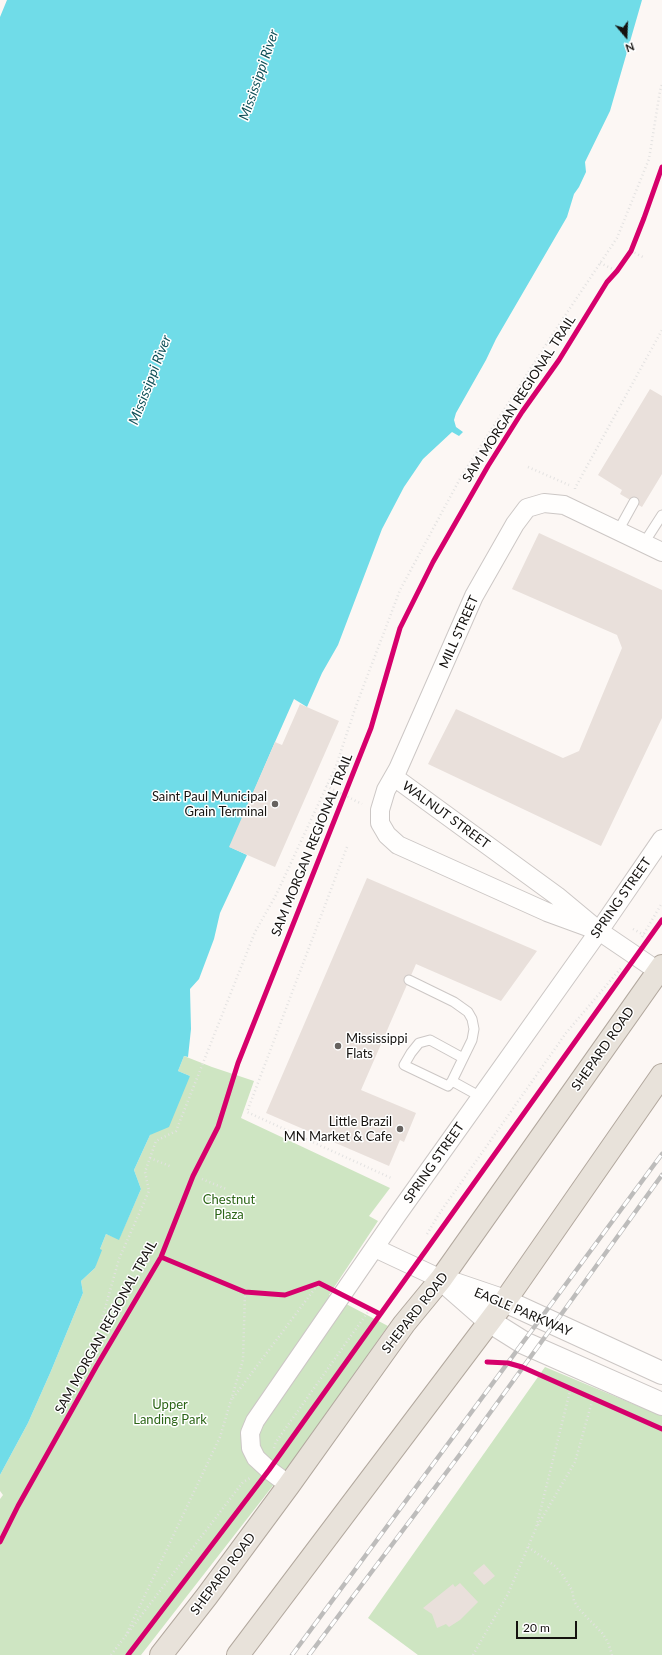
<!DOCTYPE html>
<style>
body{margin:0}
#map{position:relative;width:662px;height:1655px;overflow:hidden;background:#fcf7f4;font-family:Lato,sans-serif}
canvas{display:block}
.north{position:absolute;left:606px;top:16px;width:40px;height:40px;-webkit-text-stroke:3px #fff;paint-order:stroke;rotate:161deg;font-size:11px;font-weight:700;line-height:16px;text-align:center;color:#15120f}
.north::after{content:'';display:block;margin:auto;width:14px;height:18px;background:#15120f;clip-path:polygon(50% 0,100% 100%,50% 72%,0 100%)}
.scale{position:absolute;left:516px;top:1621px;width:61px;height:18px;box-sizing:border-box;border:2px solid #15120f;border-top:0;padding-left:5px;font-size:12px;line-height:14px;white-space:nowrap;color:#15120f;-webkit-text-stroke:3px #fff;paint-order:stroke}
</style>
<div id="map">
<canvas width="662" height="1655"></canvas>
<div class="north">N</div>
<div class="scale">20 m</div>
</div>
<script>
const context = document.querySelector('canvas').getContext('2d');
context.lineJoin = 'round';
function fillPath(path, color) { context.fillStyle = color; context.fill(path, 'evenodd'); }
const toPath = rows => new Path2D(rows.map(r => 'M' + r).join(''));
function trace(path, color, width, dash) { context.strokeStyle = color; context.lineWidth = width; context.lineCap = dash ? 'butt' : 'round'; context.setLineDash(dash || []); context.stroke(path); }
function write(font, color, halo, rows, align = 'center') {
  context.font = font + ' Lato,sans-serif'; context.lineWidth = 3; context.setLineDash([]); context.textBaseline = 'middle'; context.strokeStyle = halo; context.fillStyle = color; for (const [text, x, y, turn = 0] of rows) {
    context.save(); context.translate(x, y); context.rotate((+turn || 0) * Math.PI / 180); context.textAlign = isNaN(turn) ? turn : align; if (halo) context.strokeText(text, 0, 0); context.fillText(text, 0, 0); context.restore();
  }
}
fillPath(toPath([
 [184,1056,212,1067,254,1081,241,1118,390,1188,369,1216,378,1221,329,1295,388,1326,296,1456,141,1655,0,1655,0,1499,3,1495,0,1491,0,1475,28,1423,51,1371,83,1293,81,1281,95,1268,100,1249,106,1234,119,1239,141,1189,134,1170,150,1135,190,1076,178,1071],
 [545,1367,662,1416,662,1655,418,1655,368,1618]
]), '#cee5c2');
fillPath(toPath([
 [7,0,642,0,610,111,585,162,586,172,579,187,574,194,567,217,496,339,486,360,456,413,454,420,456,427,463,432,459,436,452,432,423,459,404,487,382,529,338,645,322,673,307,707,294,699,275,742,230,847,247,855,220,913,214,939,199,979,190,989,191,1029,188,1057,184,1056,178,1071,190,1076,169,1127,150,1135,134,1170,141,1189,119,1240,106,1234,100,1249,102,1250,95,1268,81,1281,83,1293,51,1371,28,1423,0,1475,0,17]
]), '#70dce8');
fillPath(toPath([
 [650,389,662,396,662,474,642,507,620,494,622,490,598,475],
 [539,533,662,590,662,718,601,846,428,764,456,709,563,758,579,751,622,648,617,635,512,589],
 [300,704,339,721,275,867,229,847,275,742,282,745],
 [367,878,537,951,501,1001,416,964,361,1090,416,1113,404,1142,400,1140,389,1166,266,1113],
 [484,1564,495,1576,484,1585,473,1573],
 [460,1583,478,1602,460,1620,449,1627,446,1624,437,1628,432,1614,423,1608,453,1584,455,1587]
]), '#e9e0db');
const service = toPath([
 [618,531,634,502],
 [644,543,662,515],
 [409,980,454,1002,468,1012,472,1019,474,1029,472,1040,452,1081,481,1097],
 [452,1081,448,1086,404,1065,411,1053,419,1043,430,1040,463,1058]
]);
const minor = toPath([
 [394,777,557,896,599,931,658,971],
 [599,931,547,912,398,845,387,835,380,823,380,810,386,790,398,769,474,596,515,524,527,508,544,503,564,505,662,552],
 [375,1248,441,1279],
 [289,1485,269,1470,256,1458,251,1448,250,1433,255,1421,397,1215,599,931,662,839]
]);
const tertiary = toPath([
 [441,1279,489,1321,524,1343,662,1404],
 [452,1283,505,1301,662,1373]
]);
const trunk = toPath([
 [161,1655,207,1596,289,1485,404,1324,441,1279,662,966],
 [238,1655,505,1301,662,1075]
]);
trace(service, '#ccc7c5', 11);
trace(minor, '#ccc7c5', 20);
trace(tertiary, '#ccc7c5', 24);
trace(trunk, '#b2a89e', 24);
trace(toPath([
 [631,251,643,257],
 [600,263,617,271],
 [528,467,569,485],
 [575,489,575,488,662,330],
 [326,786,362,804],
 [347,847,247,1112,391,1178],
 [633,929,644,935],
 [642,937,662,903],
 [150,1158,172,1167],
 [202,1179,226,1189],
 [427,1234,439,1214,566,1033,621,968],
 [96,1367,94,1347,119,1259,149,1191,145,1172,156,1141,176,1131,255,932,276,895,336,766,356,706,400,590,462,475,556,329,617,238,649,159,660,91,662,84],
 [233,1398,319,1283],
 [274,1448,276,1442,370,1309],
 [538,1525,575,1462,593,1398],
 [528,1547,555,1566,562,1574,572,1590,574,1601,579,1609,602,1633,608,1642,612,1655],
 [127,1633,220,1437,243,1360,245,1292],
 [111,1655,243,1482,250,1478],
 [473,1655,508,1594,536,1528,571,1387]
]), '#e3e2e1', 2.5, [1, 3]);
trace(service, '#fffefd', 9);
trace(minor, '#fffefd', 18);
trace(tertiary, '#fffefd', 22);
trace(trunk, '#e8e2da', 22);
const rail = toPath([
 [292,1655,662,1154],
 [309,1655,461,1453,662,1175]
]);
trace(rail, '#bdbcbb', 4.5);
trace(rail, '#fff', 3, [9]);
trace(toPath([
 [161,1257,245,1292,285,1295,319,1283,380,1314],
 [487,1362,508,1363,522,1367,662,1429],
 [0,1542,18,1506,96,1367,161,1257,193,1176,218,1127,238,1063,371,728,400,628,433,562,488,466,522,412,559,360,607,282,617,271,631,251,644,218,662,167],
 [128,1655,269,1470,662,920]
]), '#d6006c', 5);
for (const [x, y, r, color] of [
 [275,804,4,"#66625f"],
 [338,1046,4,"#66625f"],
 [400,1129,4,"#66625f"]
]) { const dot = new Path2D(); dot.arc(x, y, r, 0, 2 * Math.PI); context.fillStyle = color; context.fill(dot); trace(dot, '#fff', 1.5); }
write('13px', '#15120f', '#fff', [
 ["SAM MORGAN REGIONAL TRAIL",519,399,-57],
 ["MILL STREET",459,632,-66],
 ["WALNUT STREET",446,815,36],
 ["SAM MORGAN REGIONAL TRAIL",312,845,-68],
 ["SPRING STREET",621,898,-55],
 ["SHEPARD ROAD",603,1049,-55],
 ["SPRING STREET",434,1163,-55],
 ["EAGLE PARKWAY",523,1312,23],
 ["SHEPARD ROAD",415,1313,-52],
 ["SAM MORGAN REGIONAL TRAIL",106,1327,-61],
 ["SHEPARD ROAD",223,1574,-53]
]);
write('13px', '#15120f', '#fff', [
 ["Saint Paul Municipal",267,797],
 ["Grain Terminal",267,812],
 ["Mississippi",346,1039,"left"],
 ["Flats",346,1054,"left"],
 ["Little Brazil",392,1122],
 ["MN Market & Cafe",392,1137]
], 'right');
write('13px', '#2c6517', '#fff', [
 ["Chestnut",229,1200],
 ["Plaza",229,1215],
 ["Upper",170,1405],
 ["Landing Park",170,1420]
]);
write('italic 14px', '#0e4f57', '#fff', [
 ["Mississippi River",259,75,-71],
 ["Mississippi River",150,380,-69]
]);
</script>
